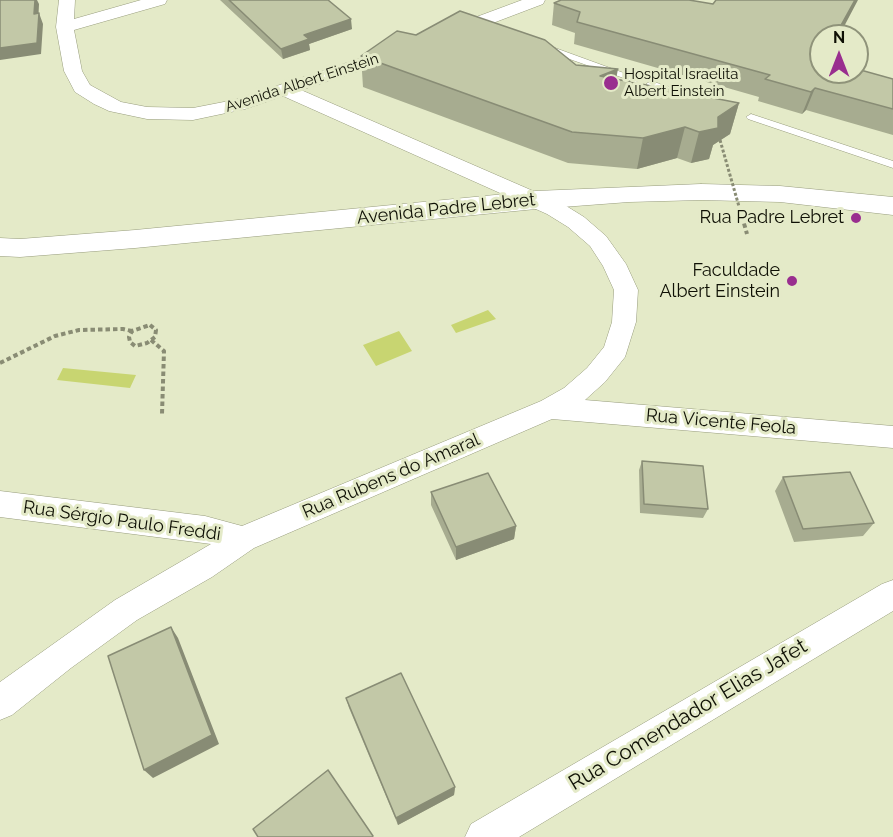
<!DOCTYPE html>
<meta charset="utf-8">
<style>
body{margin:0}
#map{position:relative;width:893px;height:837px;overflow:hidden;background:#e4eac8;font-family:Raleway,sans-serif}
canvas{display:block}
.north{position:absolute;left:809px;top:24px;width:60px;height:60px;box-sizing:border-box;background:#e4eac8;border:2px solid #8f937a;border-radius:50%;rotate:0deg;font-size:16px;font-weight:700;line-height:24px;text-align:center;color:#0f1005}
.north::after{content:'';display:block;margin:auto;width:21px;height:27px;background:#992e8f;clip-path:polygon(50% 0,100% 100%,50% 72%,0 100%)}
</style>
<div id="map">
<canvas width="893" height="837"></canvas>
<div class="north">N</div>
</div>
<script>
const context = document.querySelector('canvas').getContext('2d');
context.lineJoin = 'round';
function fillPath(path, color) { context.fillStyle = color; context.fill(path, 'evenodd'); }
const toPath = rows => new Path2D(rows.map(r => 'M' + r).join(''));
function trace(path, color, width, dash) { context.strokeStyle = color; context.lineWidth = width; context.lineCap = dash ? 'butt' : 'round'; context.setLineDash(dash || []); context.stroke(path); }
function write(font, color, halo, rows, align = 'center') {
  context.font = font + ' Raleway,sans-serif'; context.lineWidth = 6; context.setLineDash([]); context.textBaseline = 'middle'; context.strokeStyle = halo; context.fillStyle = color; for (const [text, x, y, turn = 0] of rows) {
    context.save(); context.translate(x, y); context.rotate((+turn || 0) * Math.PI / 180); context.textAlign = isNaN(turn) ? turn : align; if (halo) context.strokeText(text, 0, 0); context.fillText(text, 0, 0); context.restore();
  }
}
fillPath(toPath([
 [488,310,496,319,456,333,451,325],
 [399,331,412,351,376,366,363,345],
 [63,368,136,375,130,388,57,380]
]), '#c8d571');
const service = toPath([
 [541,45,547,45,643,80,635,82,541,49,541,45],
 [651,81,688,93,690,95,685,98,648,86,646,84,651,81],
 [751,114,893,161,893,168,748,119,746,117,751,114]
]);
const minor = toPath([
 [59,0,75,0,74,19,141,0,167,0,165,4,74,30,82,71,90,85,121,102,147,107,193,108,234,100,389,49,401,49,404,53,401,57,301,90,563,204,584,217,606,236,626,264,638,290,636,322,625,357,605,382,585,400,893,426,893,448,552,419,254,548,212,577,137,620,71,668,12,715,0,720,0,682,115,600,211,544,0,517,0,491,205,516,242,526,541,401,564,388,587,368,604,347,612,322,614,290,603,266,590,246,568,227,547,214,283,96,245,109,193,120,147,119,109,111,94,104,75,92,64,71,56,27,59,0],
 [522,0,545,0,543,4,456,37,444,37,441,33,444,29,522,0],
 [893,580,893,611,519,837,465,837,471,824,882,584,893,580]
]);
const secondary = toPath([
 [701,184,780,186,893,197,893,215,780,202,701,200,629,202,536,209,135,248,20,257,0,256,0,238,20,239,135,230,536,191,701,184]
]);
trace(service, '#979c7d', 1);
trace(minor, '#979c7d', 1);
trace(secondary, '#979c7d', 1);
trace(toPath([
 [150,325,156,330,155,337,147,343,135,346,130,342,129,337,132,331,150,325],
 [151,340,164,351,162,414],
 [0,363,55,336,79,330,123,329,132,331]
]), '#898c74', 4, [4.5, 3]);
fillPath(service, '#fff');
fillPath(minor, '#fff');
fillPath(secondary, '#fff');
trace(toPath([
 [720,140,740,210]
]), '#898c74', 3, [3, 2]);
trace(toPath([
 [740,209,747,234]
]), '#898c74', 4, [4.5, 3]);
fillPath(toPath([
 [220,0,328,0,352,29,309,44,310,50,283,59],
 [554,3,821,36,821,72,893,79,893,135,806,110,802,114,758,101,759,97,574,44,575,33,552,25],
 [361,56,576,65,616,79,739,103,730,134,713,145,709,159,691,163,677,158,637,169,568,163,363,87],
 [642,461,708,509,703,518,640,513,639,470],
 [783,477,874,523,863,536,794,542,775,491],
 [431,492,516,526,514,539,456,560,431,505],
 [346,698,455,787,454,795,398,825,349,708]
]), '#a7ac90');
fillPath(toPath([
 [35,0,37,0,39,4,38,25,34,14],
 [855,0,858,0,839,36,835,36],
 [39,13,43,24,41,54,0,60,0,48],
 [351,19,352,29,309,44,310,50,283,59,281,49,304,35],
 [618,69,612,100,600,76],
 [815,88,806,110,802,114,811,92],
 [739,103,730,134,713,145,709,159,691,163,699,132,718,117],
 [685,127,677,158,637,169,643,138],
 [516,526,514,539,456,560,456,547],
 [171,627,178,638,219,744,153,778,144,770],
 [455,787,454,795,398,825,396,818]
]), '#888c75');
const building = toPath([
 [0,0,35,0,34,14,39,13,37,43,0,48,0,0],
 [229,0,328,0,351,19,304,35,309,39,281,49,229,0],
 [561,0,689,0,713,4,716,0,855,0,835,36,821,36,821,72,857,72,857,69,893,79,893,109,815,88,811,92,765,79,770,75,577,22,580,12,554,3,561,0],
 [460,11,545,40,576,65,618,69,600,76,739,103,718,117,718,128,699,132,685,127,643,138,572,132,361,56,397,31,416,35,460,11],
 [642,461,703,466,708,509,644,504,642,461],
 [850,472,874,523,803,529,783,477,850,472],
 [488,473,516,526,456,547,431,492,488,473],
 [171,627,212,735,144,770,108,656,171,627],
 [401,673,455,787,396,818,346,698,401,673],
 [328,770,373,836,372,837,258,837,253,829,328,770]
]);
fillPath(building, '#c2c8a7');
trace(building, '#888c75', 1.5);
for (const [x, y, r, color] of [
 [611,83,8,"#992e8f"],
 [856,218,6,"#992e8f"],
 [792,281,6,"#992e8f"]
]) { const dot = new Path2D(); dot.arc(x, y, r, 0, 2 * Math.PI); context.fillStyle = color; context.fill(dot); trace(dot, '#e4eac8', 2); }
write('15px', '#0f1005', '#e4eac8', [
 ["Hospital Israelita",624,74],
 ["Albert Einstein",624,91]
], 'left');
write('15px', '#0f1005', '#e4eac8', [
 ["Avenida Albert Einstein",302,83,-18]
]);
write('18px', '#0f1005', '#e4eac8', [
 ["Avenida Padre Lebret",446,209,-6],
 ["Rua Vicente Feola",721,422,5],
 ["Rua Rubens do Amaral",391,476,-23],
 ["Rua Sérgio Paulo Freddi",122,521,8]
]);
write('18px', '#0f1005', '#e4eac8', [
 ["Rua Padre Lebret",844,218],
 ["Faculdade",780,271],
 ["Albert Einstein",780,292]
], 'right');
write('21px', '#0f1005', '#e4eac8', [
 ["Rua Comendador Elias Jafet",688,715,-31]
]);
</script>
